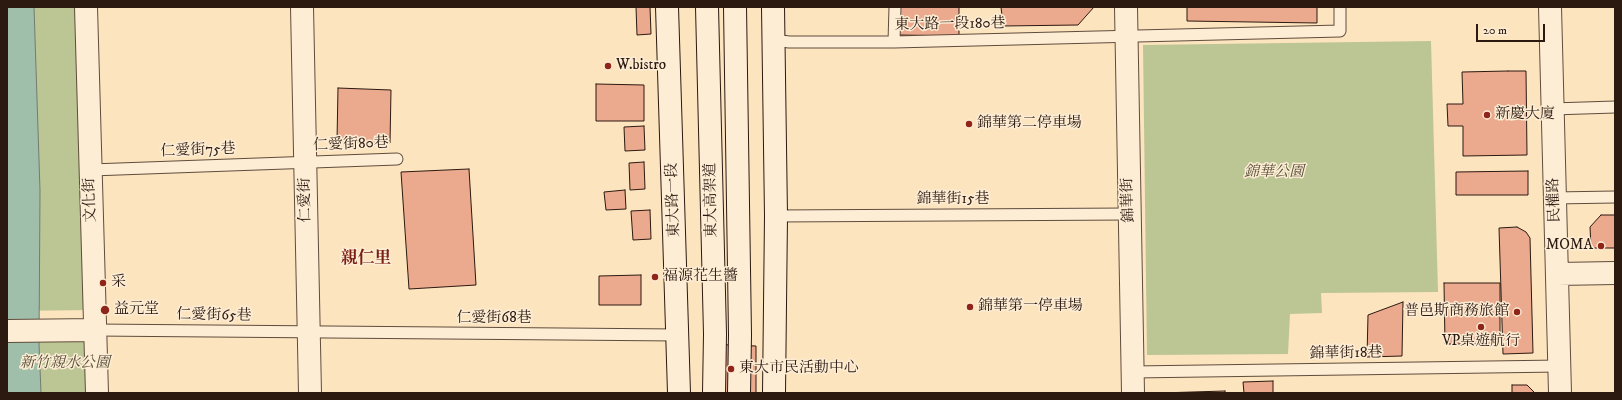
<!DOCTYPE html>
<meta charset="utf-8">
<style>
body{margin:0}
#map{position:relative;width:1622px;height:400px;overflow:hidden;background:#fce4bf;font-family:"IM FELL DW Pica",serif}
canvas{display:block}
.frame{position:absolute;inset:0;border:8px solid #2c1910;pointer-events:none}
.scale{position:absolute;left:1476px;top:24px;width:69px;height:18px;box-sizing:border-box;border:2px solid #2c1910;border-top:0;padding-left:5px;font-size:12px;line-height:14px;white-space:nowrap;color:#2c1910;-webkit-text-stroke:3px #fdedd5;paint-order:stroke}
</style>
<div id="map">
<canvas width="1622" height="400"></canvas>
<div class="frame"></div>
<div class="scale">20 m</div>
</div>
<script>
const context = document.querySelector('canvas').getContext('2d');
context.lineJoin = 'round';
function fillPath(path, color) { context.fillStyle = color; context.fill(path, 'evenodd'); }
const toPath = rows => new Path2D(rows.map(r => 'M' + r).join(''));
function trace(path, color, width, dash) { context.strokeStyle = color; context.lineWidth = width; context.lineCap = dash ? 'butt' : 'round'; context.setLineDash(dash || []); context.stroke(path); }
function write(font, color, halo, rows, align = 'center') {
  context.font = font + ' "IM FELL DW Pica","Noto Serif TC",serif'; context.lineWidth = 3; context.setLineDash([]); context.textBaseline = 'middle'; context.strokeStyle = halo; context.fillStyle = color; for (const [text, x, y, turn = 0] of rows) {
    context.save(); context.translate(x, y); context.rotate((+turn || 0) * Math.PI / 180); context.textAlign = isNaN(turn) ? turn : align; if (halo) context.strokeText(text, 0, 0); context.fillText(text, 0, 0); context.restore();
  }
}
fillPath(toPath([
 [7,7,86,7,94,310,7,311],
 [1431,41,1438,292,1321,293,1322,313,1290,314,1288,354,1147,355,1143,45],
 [95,333,97,393,7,393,7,337]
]), '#bcc594');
const water = toPath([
 [7,7,34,7,40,191,39,344,41,393,7,393,7,7]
]);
fillPath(water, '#a0bfab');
trace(water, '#727d6d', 1);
const building = toPath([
 [636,7,650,7,651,34,637,35,636,7],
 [899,7,959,7,959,36,899,35,899,7],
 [1001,7,1094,7,1078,25,1003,26,1001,7],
 [1187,7,1317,7,1317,23,1187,21,1187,7],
 [1508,71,1526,71,1527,155,1463,156,1463,126,1448,126,1447,104,1463,104,1462,72,1508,71],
 [596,84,644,85,644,121,596,121,596,84],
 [338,88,391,90,390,143,337,141,338,88],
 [644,126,645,150,625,151,624,127,644,126],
 [644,162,645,189,630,190,629,163,644,162],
 [469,169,476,285,409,289,401,172,469,169],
 [1528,171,1528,195,1456,195,1456,172,1528,171],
 [625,190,626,209,606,210,604,192,625,190],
 [650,210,651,239,633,240,631,211,650,210],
 [1601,215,1615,215,1615,248,1591,248,1590,227,1601,215],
 [1517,227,1526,232,1530,238,1533,353,1503,354,1499,228,1517,227],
 [641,275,641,305,599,305,599,276,641,275],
 [1444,283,1500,283,1500,344,1445,344,1444,283],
 [1403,302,1402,356,1367,357,1368,315,1403,302],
 [705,344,756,346,756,393,705,393,705,344],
 [1273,381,1273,393,1244,393,1243,382,1273,381],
 [1512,385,1527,385,1535,393,1512,393,1512,385],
 [1225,391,1225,393,1160,393,1225,391]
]);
fillPath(building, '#eba98d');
trace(building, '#2c1910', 1);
const lane = toPath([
 [773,40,789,42,894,42,1340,31,1340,7],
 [894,42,895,7],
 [1552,109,1615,107],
 [91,170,397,159],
 [1554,198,1615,197],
 [776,216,1129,214],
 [95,330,678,335],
 [1133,372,1560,366]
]);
const street = toPath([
 [86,7,97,393],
 [302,7,310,393],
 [1126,7,1133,393],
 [1550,7,1560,393],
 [1557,274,1615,273],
 [7,331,95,330]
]);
const secondary = toPath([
 [667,7,679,393],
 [707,7,715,334,714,393],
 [735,7,740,335,739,393],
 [773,7,776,216,774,393]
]);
trace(lane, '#604c3c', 13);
trace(street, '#604c3c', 24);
trace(secondary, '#2c1910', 24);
trace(lane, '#fdedd5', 11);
trace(street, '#fdedd5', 22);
trace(secondary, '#fdedd5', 22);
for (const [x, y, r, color] of [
 [608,66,4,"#8f2418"],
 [1487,115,4,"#8f2418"],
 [969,124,4,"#8f2418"],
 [1601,246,4,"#8f2418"],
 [655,277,4,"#8f2418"],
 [103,283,4,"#8f2418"],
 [970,307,4,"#8f2418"],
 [105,310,5,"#8f2418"],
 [1517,312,4,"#8f2418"],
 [1481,327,4,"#8f2418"],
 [731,369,4,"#8f2418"]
]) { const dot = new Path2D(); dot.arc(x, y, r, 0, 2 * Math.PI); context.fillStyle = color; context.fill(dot); trace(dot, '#fdedd5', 1.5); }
write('15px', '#2c1910', '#fdedd5', [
 ["東大路一段180巷",950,25,-1],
 ["仁愛街80巷",351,145,-2],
 ["仁愛街75巷",198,151,-2],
 ["文化街",91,200,-92],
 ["仁愛街",306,200,-91],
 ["東大路一段",674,200,-92],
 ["東大高架道",712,200,-91],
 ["錦華街15巷",953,200],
 ["錦華街",1129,200,-92],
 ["民權路",1555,200,-92],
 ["仁愛街65巷",214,316,1],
 ["仁愛街68巷",494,319],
 ["錦華街18巷",1346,354,-1]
]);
write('15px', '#2c1910', '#fdedd5', [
 ["W.bistro",616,66],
 ["新慶大廈",1495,115],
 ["錦華第二停車場",977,124],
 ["MOMA",1593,246,"right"],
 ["福源花生醬",663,277],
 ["采",111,283],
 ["錦華第一停車場",978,307],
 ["益元堂",114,310],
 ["普邑斯商務旅館",1509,312,"right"],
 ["VP桌遊航行",1481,342,"center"],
 ["東大市民活動中心",739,369]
], 'left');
write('italic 15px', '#574d38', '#fdedd5', [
 ["錦華公園",1274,173],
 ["新竹親水公園",65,364]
]);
write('bold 17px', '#7a1f14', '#fdedd5', [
 ["親仁里",366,259]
]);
</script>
